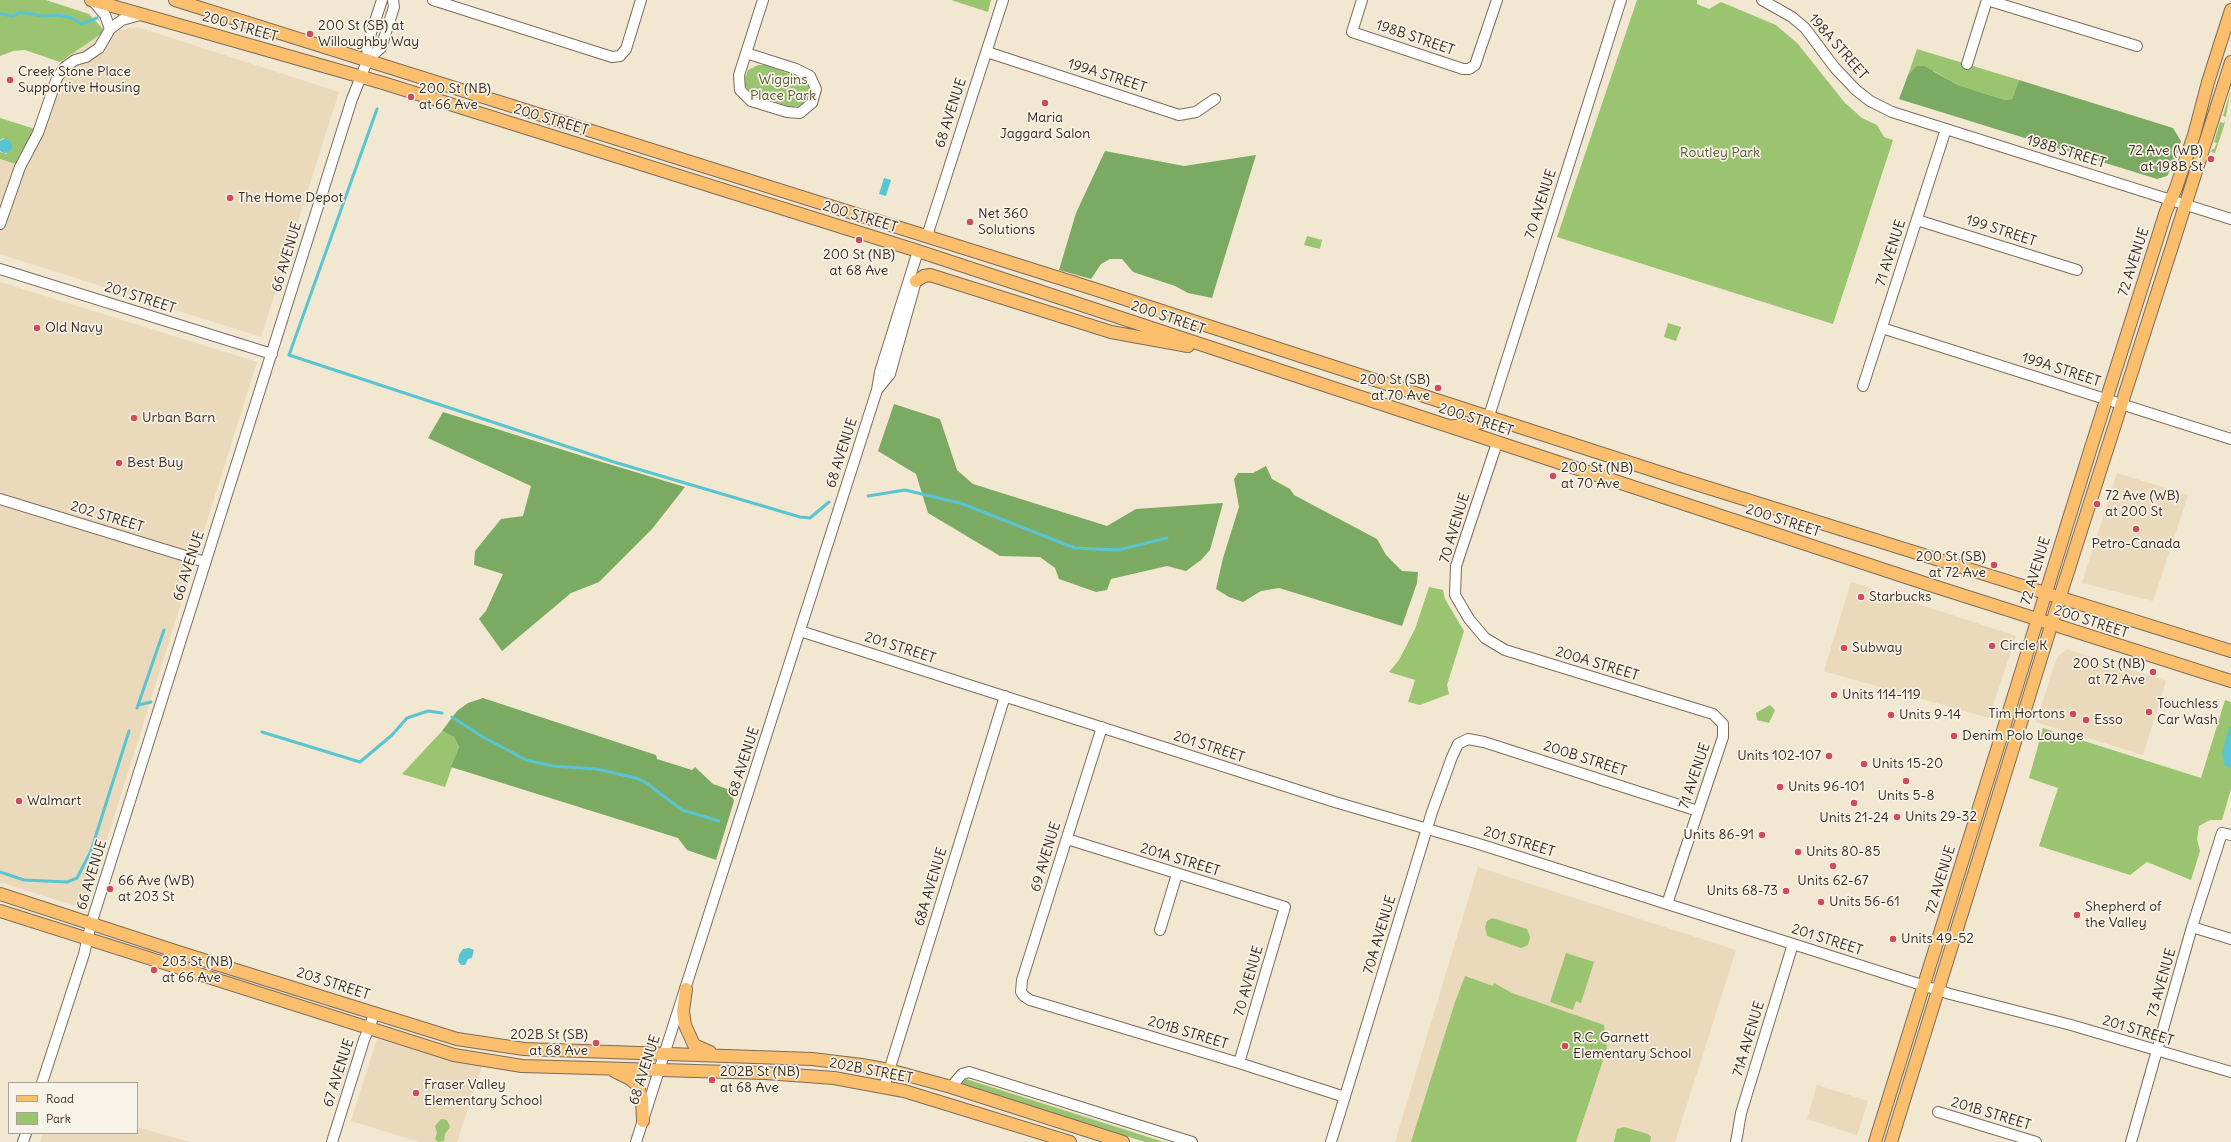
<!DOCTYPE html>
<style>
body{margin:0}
#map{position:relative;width:2231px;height:1142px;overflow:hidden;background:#f2e7d0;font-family:Delius,sans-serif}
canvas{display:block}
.legend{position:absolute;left:8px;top:1082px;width:130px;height:52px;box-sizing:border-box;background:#f7f3e8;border:1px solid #aca397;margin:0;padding:5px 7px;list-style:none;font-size:12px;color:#3b2a1e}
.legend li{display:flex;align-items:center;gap:8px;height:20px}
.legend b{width:20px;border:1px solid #aca397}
</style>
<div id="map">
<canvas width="2231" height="1142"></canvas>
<ul class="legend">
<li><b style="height:5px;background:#fabe6d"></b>Road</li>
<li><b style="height:11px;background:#9ac470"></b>Park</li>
</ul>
</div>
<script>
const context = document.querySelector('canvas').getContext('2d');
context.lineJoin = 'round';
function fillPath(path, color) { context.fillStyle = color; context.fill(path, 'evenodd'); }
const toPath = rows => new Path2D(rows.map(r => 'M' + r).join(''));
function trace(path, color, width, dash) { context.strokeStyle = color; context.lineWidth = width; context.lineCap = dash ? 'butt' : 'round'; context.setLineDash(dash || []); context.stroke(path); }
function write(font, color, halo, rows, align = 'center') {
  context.font = font + ' Delius,sans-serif'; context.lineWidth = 3.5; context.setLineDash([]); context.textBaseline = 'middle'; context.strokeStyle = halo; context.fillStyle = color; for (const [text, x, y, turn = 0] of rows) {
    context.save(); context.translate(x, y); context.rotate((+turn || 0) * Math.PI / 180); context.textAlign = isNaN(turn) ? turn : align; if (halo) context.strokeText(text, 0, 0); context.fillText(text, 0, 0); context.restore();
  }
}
fillPath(toPath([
 [137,27,339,92,261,337,0,254,0,159,16,163,34,131,52,76,60,62,101,34],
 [0,282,257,362,85,909,0,882],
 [2117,473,2188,495,2153,601,2082,583],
 [1851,582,2016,636,1989,718,1824,671],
 [2067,649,2166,681,2143,755,2036,722,2057,657],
 [1478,867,1736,950,1675,1142,1395,1142],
 [377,1039,440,1058,482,1066,457,1142,420,1142,351,1121],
 [1817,1085,1868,1101,1857,1135,1807,1119],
 [137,1127,190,1142,40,1142,43,1133,137,1133]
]), '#ead9ba');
fillPath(toPath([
 [0,0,46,0,89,14,103,29,101,34,60,62,25,50,13,51,0,56],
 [951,0,991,0,988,12],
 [1637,0,1697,0,1697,4,1709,9,1721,2,1776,25,1798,44,1845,103,1862,118,1877,125,1884,137,1893,140,1833,324,1557,237],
 [1917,49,2019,80,2012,99,2005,100,1958,85,1934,71,1908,75],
 [758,65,765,65,804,79,810,90,806,102,800,106,790,107,750,93,745,85,745,78,748,70],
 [2231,89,2224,126,2215,153,2211,152,2212,149,2214,149,2217,143,2214,142,2220,122,2224,123,2226,117,2223,116],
 [0,118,35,129,16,164,0,159,0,152,7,154,4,138,0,140],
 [1307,236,1322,240,1320,249,1304,245],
 [1668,323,1681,327,1676,341,1664,337],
 [1429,587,1443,590,1445,599,1464,631,1447,685,1449,694,1420,705,1408,702,1415,680,1389,672,1399,660,1415,629],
 [2225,700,2231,702,2231,789,2222,820,2210,820,2199,826,2197,839,2200,851,2191,880,2147,862,2130,875,2039,846,2058,788,2029,778,2043,728,2201,778],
 [1770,705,1775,710,1769,723,1757,720,1756,713],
 [442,731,454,737,459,747,445,787,402,774],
 [1492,918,1527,929,1530,937,1528,945,1521,948,1487,936,1485,927,1487,921],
 [1566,953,1594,962,1581,1003,1576,1001,1573,1010,1550,1002],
 [1465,976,1493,986,1494,983,1512,993,1604,1025,1607,1048,1576,1142,1411,1142,1455,1002],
 [966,1079,1164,1142,1145,1142,961,1084],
 [441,1119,447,1120,450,1127,445,1134,444,1141,438,1142,435,1139,437,1133,435,1126],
 [1624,1127,1648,1134,1651,1137,1650,1142,1614,1142,1617,1129]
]), '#9ac470');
fillPath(toPath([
 [1917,66,1924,66,1958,85,2005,100,2012,99,2019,80,2173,128,2181,141,2175,161,2167,176,2157,179,1899,99,1908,75],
 [1105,151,1184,166,1256,155,1212,298,1188,293,1175,286,1133,272,1122,259,1110,259,1101,264,1091,279,1059,270,1076,213],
 [894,404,940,419,957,470,973,484,1107,526,1136,509,1223,503,1210,550,1201,560,1186,571,1167,566,1111,579,1107,590,1096,592,1059,579,1055,568,1040,557,1000,556,928,513,916,474,878,451],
 [443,412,592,459,685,487,652,529,599,582,571,593,502,651,479,619,486,611,503,574,474,565,475,551,501,519,523,516,531,486,428,438],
 [1266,466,1272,479,1290,489,1294,495,1377,539,1386,555,1402,571,1418,572,1417,583,1402,626,1279,588,1261,591,1243,602,1229,597,1216,589,1223,558,1239,507,1234,479,1238,473,1253,473],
 [483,698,656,755,657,759,692,770,695,767,713,784,730,790,734,801,716,860,687,850,678,838,451,767,459,747,454,737,442,731,457,711,468,703]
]), '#7baa62');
fillPath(toPath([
 '-2 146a7 7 0 1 1 14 0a7 7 0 1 1-14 0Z',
 [884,178,891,180,886,196,879,194],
 [2229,727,2231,727,2231,768,2225,766,2222,754],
 [469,948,474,950,472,958,468,959,465,965,461,965,458,961,459,955,463,949]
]), '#59c5d2');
trace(toPath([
 [0,14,13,16,20,12,42,16,58,15,72,18,81,24,97,18],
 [377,109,289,355,614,462,800,517,810,518,829,502],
 [868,496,905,490,960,503,1075,548,1118,550,1167,538],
 [138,705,151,702],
 [137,708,164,630],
 [452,717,483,737,526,760,553,766,597,769,636,778,645,782,682,810,719,821],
 [262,732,360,762,392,735,407,718,428,711,442,713],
 [0,872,24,880,67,882,77,878,91,851,129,731]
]), '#59c5d2', 3);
const minor = toPath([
 [433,0,612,57,620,56,626,49,641,0],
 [1362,0,1352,32,1463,69,1469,69,1475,65,1497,0],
 [1762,0,1792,17,1805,28,1835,68,1856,90,1870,101,1892,112,2231,219],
 [1987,0,2137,46],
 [93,1,105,15,110,29,122,20,140,15],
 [987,52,1179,115,1196,112,1215,99],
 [746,53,796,69,810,76,816,89,812,103,800,113,787,112,751,101,740,90,739,75,763,0],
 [368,59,381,48,394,7,393,0],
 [1967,64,1987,0],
 [1917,220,2077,270],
 [0,224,20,167,38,133,57,78,65,67,75,60,86,57,99,48,110,29],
 [927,236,1003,0],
 [0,269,272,354],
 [1882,328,2231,439],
 [1863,386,1946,129],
 [878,389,890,374,916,281],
 [1489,416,1621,0],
 [1497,443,1456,566,1455,595,1469,619,1485,638,1505,650,1713,714,1723,724,1723,737,1667,904],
 [0,499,205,562],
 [800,631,1335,802,1479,844,1950,994,2071,1025,2231,1072],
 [1102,727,1022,980,1021,992,1024,996,1030,1000,1239,1063,1345,1097],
 [1067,839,1285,907,1239,1063],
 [2192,927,2231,939],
 [1160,930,1177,874],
 [42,1083,84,954,91,924,352,99,368,59,367,45,382,0],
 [884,1087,1005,696],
 [951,1087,962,1074,969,1072,1192,1142],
 [1938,1112,2036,1142],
 [23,1142,26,1133],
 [332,1142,364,1040,375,1013],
 [636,1142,877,390,880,372,918,251],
 [1331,1142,1432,812,1452,757,1458,744,1468,739,1484,742,1698,811],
 [1736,1142,1741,1113,1793,944],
 [2131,1142,2192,927,2222,833,2231,835]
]);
const major = toPath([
 [91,0,383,83,918,251,1924,583,2231,681],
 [175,0,1091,288,1680,479,2231,651],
 [916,281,924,276,930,275,1111,332,1188,346],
 [1453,426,1468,426,1481,422,1489,416],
 [0,894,181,953,457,1039,524,1049,812,1059,862,1065,889,1070,951,1087,1123,1142],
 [0,911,454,1055,522,1066,765,1073,834,1078,904,1091,1070,1142],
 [686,989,683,1011,685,1025,694,1045,710,1052],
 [614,1071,630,1079,637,1085,642,1098,643,1121],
 [1875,1142,2089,454,2166,211,2176,188,2194,135,2208,82,2231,10],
 [1891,1142,2064,584,2231,62]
]);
trace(minor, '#7b6c5c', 12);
trace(major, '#7b6c5c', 14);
trace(minor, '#fff', 10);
trace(major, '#fabe6d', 12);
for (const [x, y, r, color] of [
 [310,34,4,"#d1495b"],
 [10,80,4,"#d1495b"],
 [411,97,4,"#d1495b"],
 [1045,103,4,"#d1495b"],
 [2211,159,4,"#d1495b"],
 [230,198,4,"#d1495b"],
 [970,222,4,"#d1495b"],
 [859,240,4,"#d1495b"],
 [37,328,4,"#d1495b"],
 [1438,388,4,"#d1495b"],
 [134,418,4,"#d1495b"],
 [119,463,4,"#d1495b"],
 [1553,476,4,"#d1495b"],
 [2097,504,4,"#d1495b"],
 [2136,529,4,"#d1495b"],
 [1994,565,4,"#d1495b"],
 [1861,597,4,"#d1495b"],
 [1992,646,4,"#d1495b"],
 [1844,648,4,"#d1495b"],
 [2153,672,4,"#d1495b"],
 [1834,695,4,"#d1495b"],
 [2149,712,4,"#d1495b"],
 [2073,714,4,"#d1495b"],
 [1891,715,4,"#d1495b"],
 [2086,720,4,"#d1495b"],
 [1954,736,4,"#d1495b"],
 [1829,756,4,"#d1495b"],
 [1864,764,4,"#d1495b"],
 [1906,781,4,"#d1495b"],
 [1780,787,4,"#d1495b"],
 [19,801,4,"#d1495b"],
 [1854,803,4,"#d1495b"],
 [1897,817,4,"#d1495b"],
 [1762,835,4,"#d1495b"],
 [1798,852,4,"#d1495b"],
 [1833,866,4,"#d1495b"],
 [110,889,4,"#d1495b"],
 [1786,891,4,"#d1495b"],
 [1821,902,4,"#d1495b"],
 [2077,915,4,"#d1495b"],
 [1893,939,4,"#d1495b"],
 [154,970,4,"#d1495b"],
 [596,1043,4,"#d1495b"],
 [1565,1046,4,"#d1495b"],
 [712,1080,4,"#d1495b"],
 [416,1093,4,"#d1495b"]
]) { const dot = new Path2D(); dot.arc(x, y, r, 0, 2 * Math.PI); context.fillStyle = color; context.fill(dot); trace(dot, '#f7f3e8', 1.5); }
write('14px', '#3b2a1e', '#f7f3e8', [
 ["200 St (SB) at",318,26],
 ["Willoughby Way",318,42],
 ["Creek Stone Place",18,72],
 ["Supportive Housing",18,88],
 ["200 St (NB)",419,89],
 ["at 66 Ave",419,105],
 ["Maria",1045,118,"center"],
 ["Jaggard Salon",1045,134,"center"],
 ["72 Ave (WB)",2203,151,"right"],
 ["at 198B St",2203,167,"right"],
 ["The Home Depot",238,198],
 ["Net 360",978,214],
 ["Solutions",978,230],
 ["200 St (NB)",859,255,"center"],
 ["at 68 Ave",859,271,"center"],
 ["Old Navy",45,328],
 ["200 St (SB)",1430,380,"right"],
 ["at 70 Ave",1430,396,"right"],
 ["Urban Barn",142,418],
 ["Best Buy",127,463],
 ["200 St (NB)",1561,468],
 ["at 70 Ave",1561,484],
 ["72 Ave (WB)",2105,496],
 ["at 200 St",2105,512],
 ["Petro-Canada",2136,544,"center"],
 ["200 St (SB)",1986,557,"right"],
 ["at 72 Ave",1986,573,"right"],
 ["Starbucks",1869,597],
 ["Circle K",2000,646],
 ["Subway",1852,648],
 ["200 St (NB)",2145,664,"right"],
 ["at 72 Ave",2145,680,"right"],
 ["Units 114-119",1842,695],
 ["Touchless",2157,704],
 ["Car Wash",2157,720],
 ["Tim Hortons",2065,714,"right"],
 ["Units 9-14",1899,715],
 ["Esso",2094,720],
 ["Denim Polo Lounge",1962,736],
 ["Units 102-107",1821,756,"right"],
 ["Units 15-20",1872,764],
 ["Units 96-101",1788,787],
 ["Units 5-8",1906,796,"center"],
 ["Walmart",27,801],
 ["Units 29-32",1905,817],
 ["Units 21-24",1854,818,"center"],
 ["Units 86-91",1754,835,"right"],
 ["Units 80-85",1806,852],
 ["66 Ave (WB)",118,881],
 ["at 203 St",118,897],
 ["Units 62-67",1833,881,"center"],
 ["Units 68-73",1778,891,"right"],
 ["Units 56-61",1829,902],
 ["Shepherd of",2085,907],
 ["the Valley",2085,923],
 ["Units 49-52",1901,939],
 ["203 St (NB)",162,962],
 ["at 66 Ave",162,978],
 ["202B St (SB)",588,1035,"right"],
 ["at 68 Ave",588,1051,"right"],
 ["R.C. Garnett",1573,1038],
 ["Elementary School",1573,1054],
 ["202B St (NB)",720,1072],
 ["at 68 Ave",720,1088],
 ["Fraser Valley",424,1085],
 ["Elementary School",424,1101]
], 'left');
write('14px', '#3b2a1e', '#f7f3e8', [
 ["200 STREET",240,27,16],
 ["198B STREET",1415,38,19],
 ["198A STREET",1838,47,49],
 ["199A STREET",1107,76,18],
 ["68 AVENUE",951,113,-72],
 ["200 STREET",551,120,17],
 ["198B STREET",2066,152,17],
 ["70 AVENUE",1541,204,-72],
 ["200 STREET",860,217,17],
 ["199 STREET",2001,231,18],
 ["71 AVENUE",1891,253,-72],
 ["66 AVENUE",287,257,-73],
 ["72 AVENUE",2134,262,-72],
 ["201 STREET",140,298,18],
 ["200 STREET",1168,318,19],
 ["199A STREET",2061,370,18],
 ["200 STREET",1476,420,18],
 ["68 AVENUE",842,453,-72],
 ["202 STREET",107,517,17],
 ["200 STREET",1783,521,18],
 ["70 AVENUE",1455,528,-73],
 ["66 AVENUE",189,566,-72],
 ["72 AVENUE",2036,571,-73],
 ["200 STREET",2091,622,18],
 ["201 STREET",900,648,18],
 ["200A STREET",1597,664,17],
 ["201 STREET",1209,747,18],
 ["200B STREET",1585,759,18],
 ["68 AVENUE",744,762,-72],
 ["71 AVENUE",1695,776,-71],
 ["201 STREET",1519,842,17],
 ["69 AVENUE",1046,857,-73],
 ["201A STREET",1180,860,17],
 ["66 AVENUE",92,875,-73],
 ["72 AVENUE",1941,880,-73],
 ["68A AVENUE",931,887,-73],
 ["70A AVENUE",1380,935,-73],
 ["201 STREET",1827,940,18],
 ["70 AVENUE",1249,981,-74],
 ["73 AVENUE",2162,983,-74],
 ["203 STREET",333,984,18],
 ["201 STREET",2138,1031,17],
 ["201B STREET",1188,1033,17],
 ["71A AVENUE",1749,1039,-73],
 ["68 AVENUE",645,1070,-72],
 ["202B STREET",871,1071,11],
 ["67 AVENUE",339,1073,-72],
 ["201B STREET",1991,1114,17]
]);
write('14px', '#585837', '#f7f3e8', [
 ["Wiggins",783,80],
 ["Place Park",783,96],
 ["Routley Park",1720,153]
]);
</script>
